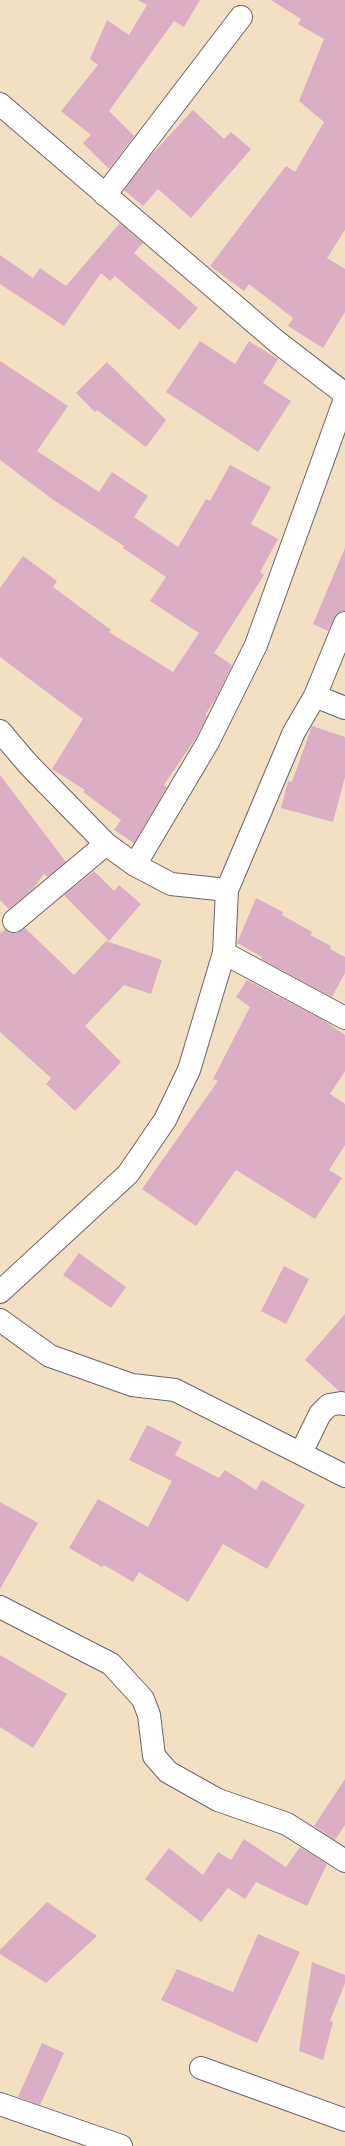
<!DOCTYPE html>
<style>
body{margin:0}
canvas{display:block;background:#f3dfc1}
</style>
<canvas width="345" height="2146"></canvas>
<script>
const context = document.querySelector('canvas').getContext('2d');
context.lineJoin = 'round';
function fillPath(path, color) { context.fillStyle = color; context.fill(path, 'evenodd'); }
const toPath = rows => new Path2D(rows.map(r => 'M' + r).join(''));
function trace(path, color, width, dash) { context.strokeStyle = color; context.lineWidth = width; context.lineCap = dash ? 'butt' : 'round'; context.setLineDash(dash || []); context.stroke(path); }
fillPath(toPath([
 [138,0,200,0,184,27,174,21,109,111,134,136,109,169,83,143,91,135,61,111,98,65,90,59,107,20,129,35,147,5],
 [271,0,345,0,345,230,327,258,345,269,345,312,323,348,288,326,293,318,249,284,244,291,210,266,286,166,295,172,324,122,299,101,324,39,298,24,301,19],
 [193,110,224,139,231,132,251,149,191,218,158,189,143,206,124,190,152,154],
 [120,223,143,243,134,253,198,308,179,330,115,276,110,281,101,273,64,326,0,284,0,255,33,278,40,268,66,286],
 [200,341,235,364,249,341,278,359,263,383,291,401,258,452,166,392],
 [0,361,68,406,37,451,99,492,112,472,148,496,134,517,178,547,206,499,210,501,230,465,271,487,251,524,278,539,260,572,264,575,214,653,232,665,215,700,205,715,207,716,197,736,164,785,167,787,134,843,114,830,121,820,83,792,85,790,52,769,83,719,0,657,0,588,23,556,57,581,53,587,111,630,109,632,173,672,199,633,150,601,166,577,123,548,124,546,52,499,0,460],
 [107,362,166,420,146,447,97,410,95,412,76,393],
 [345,548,345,611,337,613,328,631,313,624],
 [312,726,345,737,345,777,333,822,281,808,288,781,292,782],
 [0,775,66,862,47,877,44,874,32,890,9,909,0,900],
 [94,871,114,891,119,885,141,904,109,941,64,895],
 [256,898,283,912,282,915,312,932,310,935,331,946,330,949,345,957,345,973,332,997,261,959,262,957,237,943],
 [25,928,74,975,106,941,162,960,151,994,124,985,85,1026,121,1062,75,1111,46,1084,51,1078,0,1032,0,933,5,930,10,933,17,933],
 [247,980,323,1020,345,1035,345,1071,330,1094,345,1104,345,1145,329,1170,342,1178,315,1219,236,1170,196,1226,142,1189,218,1081,213,1079,250,1007,236,997],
 [79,1253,126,1287,111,1308,63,1275],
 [284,1266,309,1279,286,1324,261,1311],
 [345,1314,345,1391,339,1391,305,1360],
 [147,1425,182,1442,175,1455,219,1478,225,1470,256,1490,262,1480,305,1505,267,1569,223,1544,188,1602,139,1572,133,1582,104,1565,102,1567,69,1548,98,1499,148,1527,172,1481,129,1460],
 [0,1502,38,1523,0,1589],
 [0,1655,67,1694,33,1748,0,1727],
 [345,1779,345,1825,335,1840,314,1826],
 [244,1839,286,1867,300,1847,327,1864,307,1906,256,1882,245,1899,228,1888,201,1922,145,1879,169,1848,203,1875,218,1852,231,1860],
 [47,1902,97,1936,46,1983,0,1954,0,1950],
 [258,1934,300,1952,257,2043,161,2000,177,1969,233,1992],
 [312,1962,345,1975,345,1983,330,2021,333,2022,323,2060,299,2051],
 [42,2043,64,2053,40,2105,18,2097]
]), '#dcaec5');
const minor = toPath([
 [0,104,276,341,345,394],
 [105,195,241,17],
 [315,696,345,708],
 [0,731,28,764,106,844,135,865,171,884,227,890],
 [135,865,208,742,256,645,345,399],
 [14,921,106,844],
 [224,953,345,1018],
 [0,1292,128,1174,165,1120,189,1070,224,953,227,890,294,732,315,696,345,623],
 [0,1320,50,1356,132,1385,175,1390,345,1476],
 [301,1453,320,1414,329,1405,341,1403,345,1404],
 [0,1607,111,1664,143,1699,149,1715,154,1756,168,1772,218,1800,287,1824,345,1861],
 [201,2068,345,2120],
 [0,2104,121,2146]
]);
trace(minor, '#6b646a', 24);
trace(minor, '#fff', 22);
</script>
